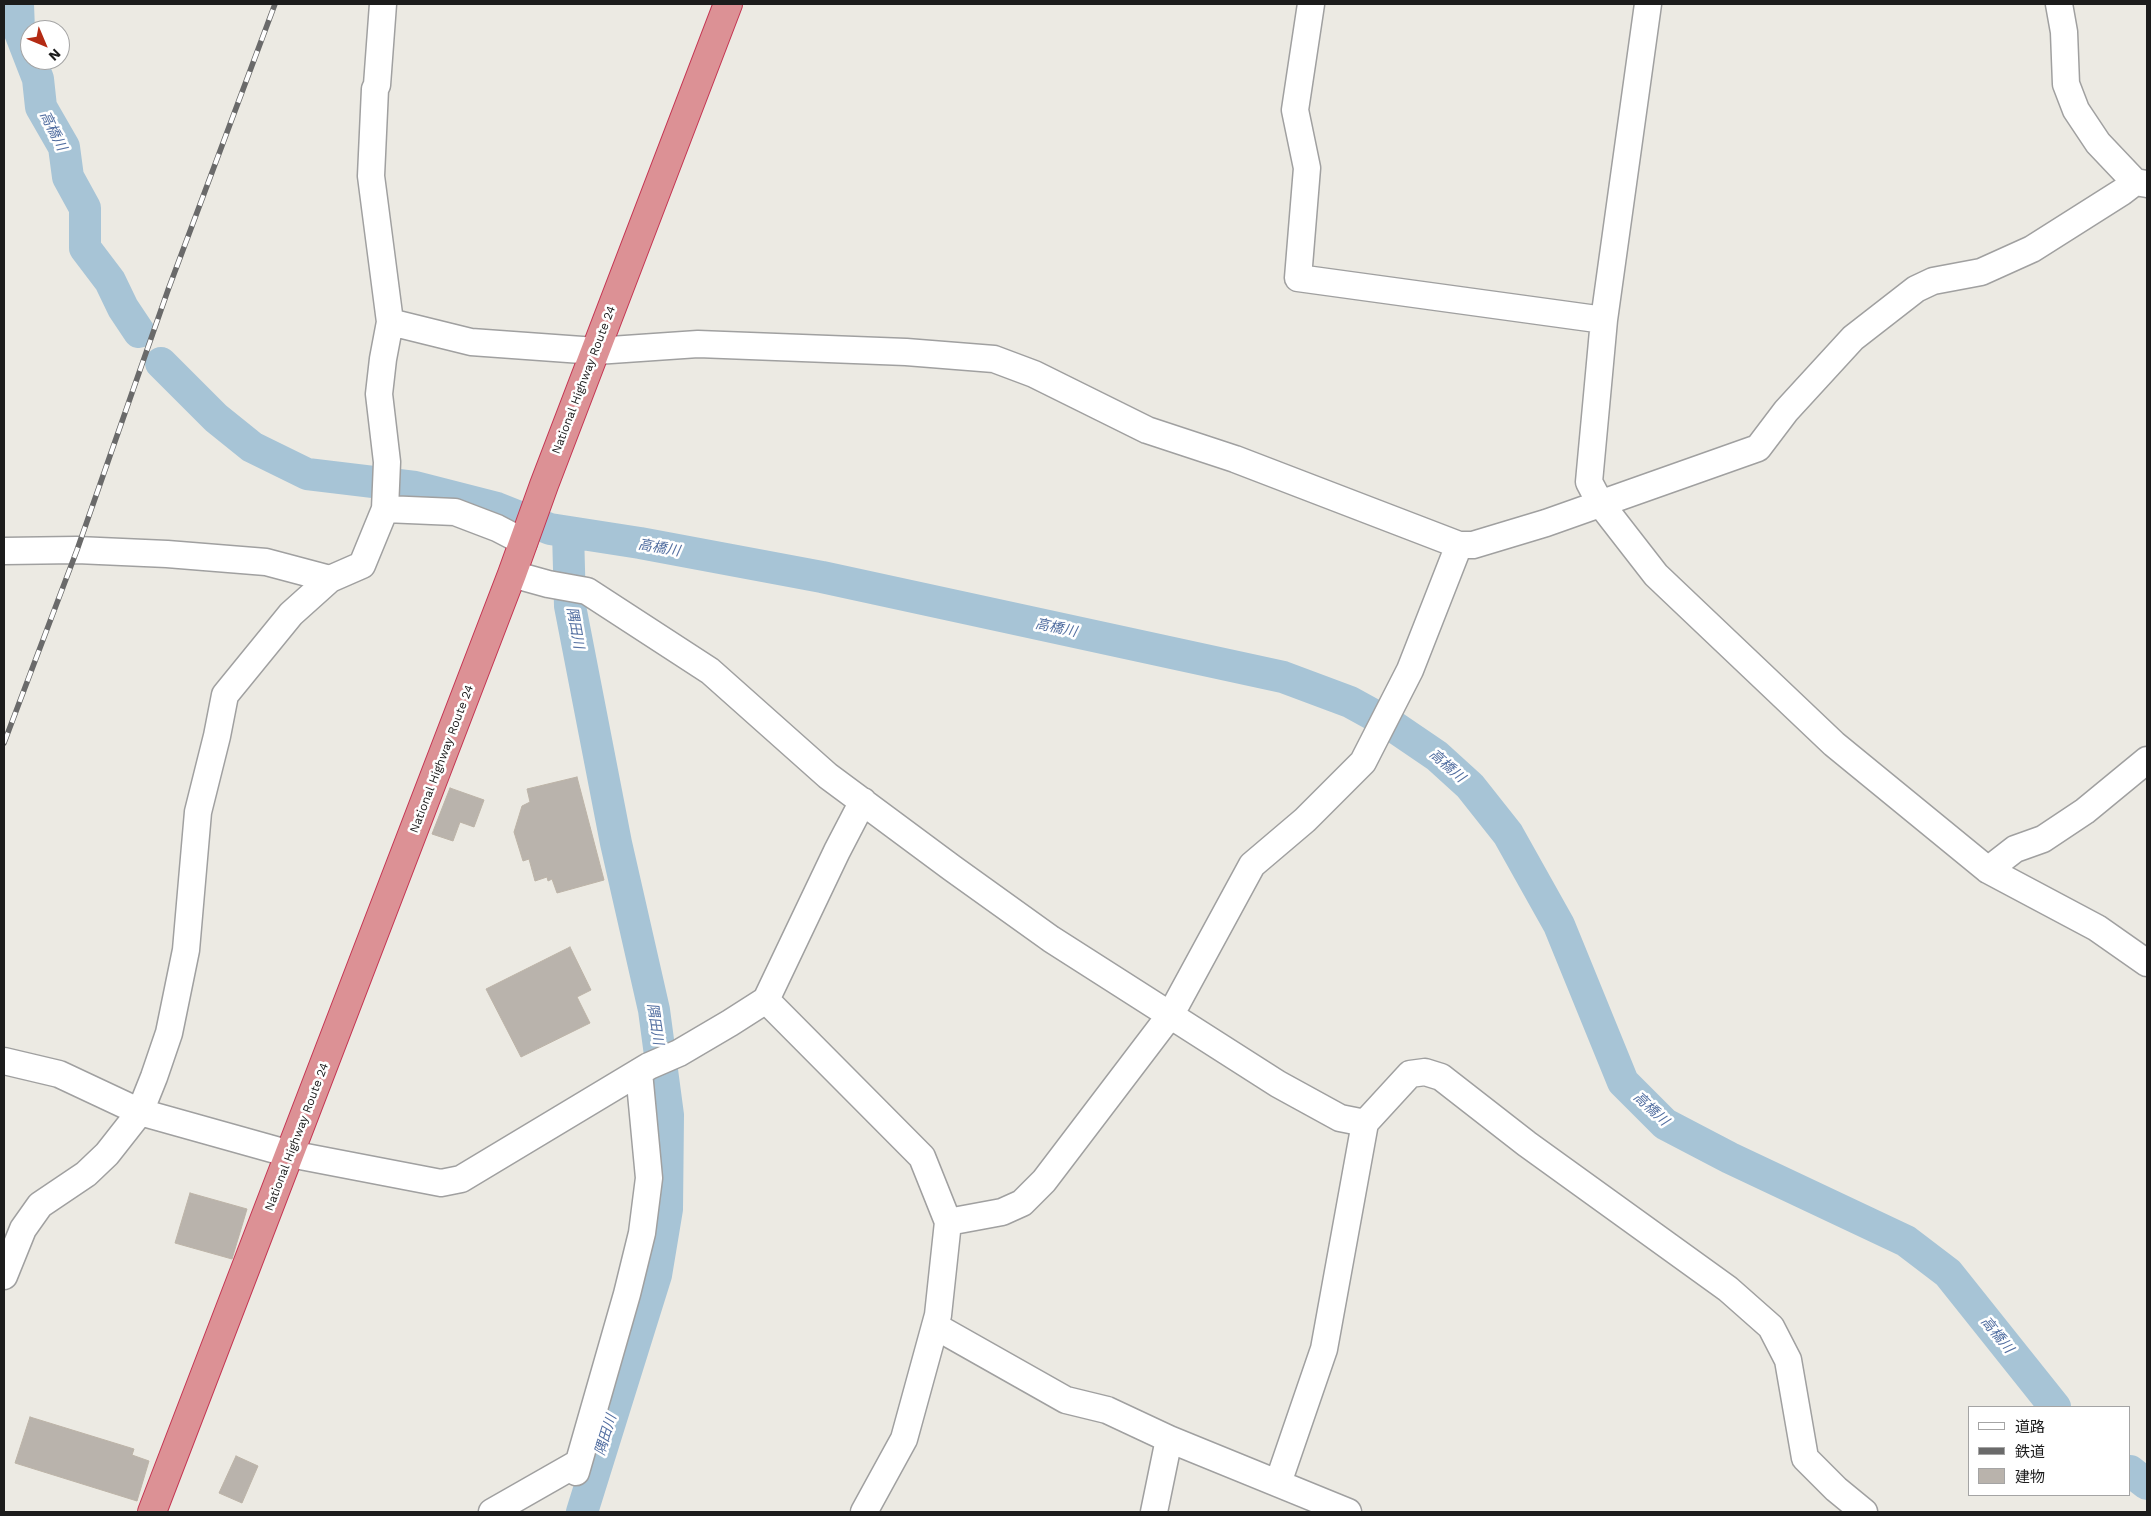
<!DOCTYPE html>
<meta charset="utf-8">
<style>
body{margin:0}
#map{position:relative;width:2151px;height:1516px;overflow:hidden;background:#eceae3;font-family:"Work Sans","Noto Sans JP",sans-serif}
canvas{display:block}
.frame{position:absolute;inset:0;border:5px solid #1c1c1c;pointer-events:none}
.legend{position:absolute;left:1968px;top:1406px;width:162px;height:90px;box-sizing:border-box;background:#fff;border:1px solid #a4a4a4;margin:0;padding:6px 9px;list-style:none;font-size:15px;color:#1c1c1c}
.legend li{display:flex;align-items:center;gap:10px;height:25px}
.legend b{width:25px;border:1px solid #a4a4a4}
.north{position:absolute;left:20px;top:20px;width:50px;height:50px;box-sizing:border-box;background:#fff;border:1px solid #a4a4a4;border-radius:50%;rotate:135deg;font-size:14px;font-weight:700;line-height:20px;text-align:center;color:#1c1c1c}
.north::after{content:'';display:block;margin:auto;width:18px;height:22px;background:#b42b14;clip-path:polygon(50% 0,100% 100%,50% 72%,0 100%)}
</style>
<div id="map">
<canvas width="2151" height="1516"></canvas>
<div class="frame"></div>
<ul class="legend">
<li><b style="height:6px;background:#fff"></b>道路</li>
<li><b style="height:6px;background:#6a6a6a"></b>鉄道</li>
<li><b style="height:14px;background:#b9b3ac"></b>建物</li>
</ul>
<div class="north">N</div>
</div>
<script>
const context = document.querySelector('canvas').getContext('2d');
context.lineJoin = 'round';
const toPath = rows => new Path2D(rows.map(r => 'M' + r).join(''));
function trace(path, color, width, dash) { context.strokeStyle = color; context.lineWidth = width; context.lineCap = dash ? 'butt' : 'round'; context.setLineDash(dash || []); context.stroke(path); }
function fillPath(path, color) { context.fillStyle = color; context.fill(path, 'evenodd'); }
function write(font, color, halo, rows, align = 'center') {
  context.font = font + ' "Work Sans","Noto Sans JP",sans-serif'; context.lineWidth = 5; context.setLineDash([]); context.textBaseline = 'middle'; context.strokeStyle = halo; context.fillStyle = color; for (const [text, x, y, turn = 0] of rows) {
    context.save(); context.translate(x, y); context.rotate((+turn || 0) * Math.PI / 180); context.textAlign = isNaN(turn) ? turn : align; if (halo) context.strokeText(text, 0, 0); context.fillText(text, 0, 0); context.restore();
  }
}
trace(toPath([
 [18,4,19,30,38,79,41,107,64,147,68,177,85,208,85,248,110,281,123,308,139,332],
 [161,363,216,418,252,447,307,474,415,487,497,508,550,529,640,543,822,577,1283,677,1350,702,1390,724,1437,756,1470,786,1508,834,1559,925,1623,1082,1665,1124,1730,1158,1906,1241,1948,1273,2055,1407],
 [568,532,570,606,616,843,654,1010,668,1115,667,1209,656,1275,582,1512],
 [2130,1471,2147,1484]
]), '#a7c4d6', 32);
const building = toPath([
 [577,777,604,880,557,893,552,879,548,881,547,877,535,881,529,859,523,861,514,832,522,806,530,802,527,789,577,777],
 [450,788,484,800,474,827,460,822,453,841,432,834,450,788],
 [570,947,591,990,577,997,590,1023,521,1057,486,989,570,947],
 [190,1193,247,1209,232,1259,175,1243,190,1193],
 [30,1417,134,1449,132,1455,149,1461,137,1501,15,1463,30,1417],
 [236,1456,258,1466,242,1503,219,1493,236,1456]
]);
fillPath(building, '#b9b3ac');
trace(building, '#bcb3a7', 1);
const minor = toPath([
 [1311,4,1295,110,1307,168,1298,278,1604,320],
 [1648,4,1604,320,1589,482,1600,503,1656,575,1834,744,1988,870,2097,928,2147,963],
 [2059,4,2064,32,2066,84,2076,110,2098,143,2135,182,2147,184],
 [390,322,471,342,596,351,698,344,906,352,994,359,1034,374,1147,430,1235,459,1459,545,1473,545,1546,523,1758,448,1786,411,1853,338,1916,289,1933,281,1981,272,2032,249,2122,192,2135,182],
 [385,509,455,512,497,528,524,542],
 [4,551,77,550,167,554,266,562,330,579],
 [512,574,548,584,587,591,710,671,828,776,952,868,1051,939,1278,1084,1340,1118,1365,1123,1410,1074,1425,1072,1441,1077,1527,1144,1728,1289,1771,1327,1788,1360,1805,1458,1836,1489,1864,1512],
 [1988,870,2015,849,2043,839,2085,811,2147,760],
 [766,1000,922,1157,948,1222,938,1315,904,1439,864,1512],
 [4,1061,59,1074,140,1112,290,1154,441,1183,461,1179,649,1066,679,1053,730,1023,766,1000,837,851,863,801],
 [948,1222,1002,1212,1022,1203,1044,1181,1171,1014,1252,865,1305,820,1363,762,1410,670,1459,545],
 [4,1276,23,1229,40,1205,86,1174,107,1154,140,1112,154,1077,169,1033,186,950,198,812,217,736,225,695,291,614,330,579,362,565,385,509,387,462,379,394,383,359,390,322,371,176,375,89,377,85,383,4],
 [935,1326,1066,1400,1107,1410,1169,1439],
 [576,1472,627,1294,642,1233,649,1178,639,1072],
 [1278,1483,1324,1349,1365,1123],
 [492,1512,578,1463],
 [1154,1512,1169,1439,1348,1512]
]);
const highway = toPath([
 [152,1512,512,574,544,485,728,4]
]);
trace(minor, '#a0a0a0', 29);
trace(highway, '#c43552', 30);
trace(minor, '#fff', 26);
trace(highway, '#dc9195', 28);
const rail = toPath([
 [4,743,77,550,168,290,275,4]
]);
trace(rail, '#6a6a6a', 5.5);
trace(rail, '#fff', 4, [11]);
write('12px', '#1c1c1c', '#fff', [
 ["National Highway Route 24",584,380,-69],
 ["National Highway Route 24",442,759,-69],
 ["National Highway Route 24",297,1137,-69]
]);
write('italic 14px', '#536fa1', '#fff', [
 ["高橋川",53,131,64],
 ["高橋川",659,548,10],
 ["隅田川",575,628,80],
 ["高橋川",1056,628,12],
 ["高橋川",1447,766,41],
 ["隅田川",655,1024,81],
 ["高橋川",1651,1109,43],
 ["高橋川",1997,1335,51],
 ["隅田川",606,1435,-73]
]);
</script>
